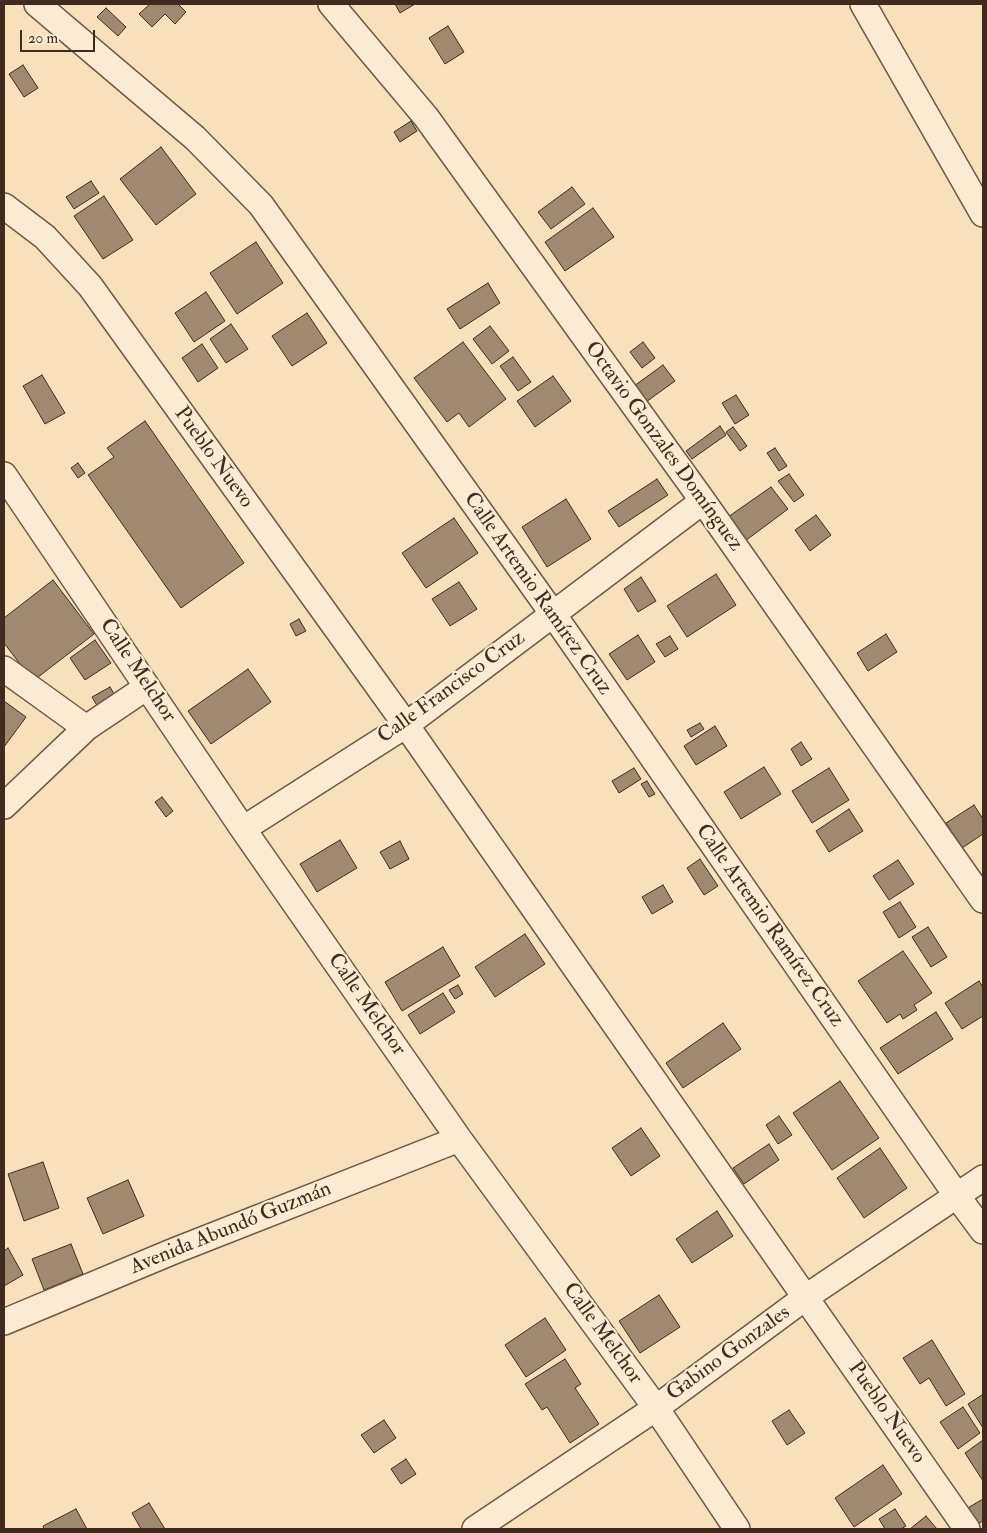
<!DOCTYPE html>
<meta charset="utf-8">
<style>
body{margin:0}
#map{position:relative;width:987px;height:1533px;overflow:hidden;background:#f7e0ba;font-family:"IM FELL Double Pica",serif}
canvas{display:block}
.frame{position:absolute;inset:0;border:5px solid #402c1e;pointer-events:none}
.scale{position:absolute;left:20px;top:30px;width:75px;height:22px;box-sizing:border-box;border:2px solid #402c1e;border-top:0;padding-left:6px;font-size:15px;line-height:18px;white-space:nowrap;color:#402c1e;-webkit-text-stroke:4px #faebd2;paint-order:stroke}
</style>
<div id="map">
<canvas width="987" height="1533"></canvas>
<div class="frame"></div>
<div class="scale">20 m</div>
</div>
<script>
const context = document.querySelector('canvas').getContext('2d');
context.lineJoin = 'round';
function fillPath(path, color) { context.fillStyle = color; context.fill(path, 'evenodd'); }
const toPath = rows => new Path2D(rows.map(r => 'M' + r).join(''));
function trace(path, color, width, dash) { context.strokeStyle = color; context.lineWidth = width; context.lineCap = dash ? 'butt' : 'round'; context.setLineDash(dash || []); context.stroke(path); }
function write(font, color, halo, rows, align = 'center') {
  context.font = font + ' "IM FELL Double Pica",serif'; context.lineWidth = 4.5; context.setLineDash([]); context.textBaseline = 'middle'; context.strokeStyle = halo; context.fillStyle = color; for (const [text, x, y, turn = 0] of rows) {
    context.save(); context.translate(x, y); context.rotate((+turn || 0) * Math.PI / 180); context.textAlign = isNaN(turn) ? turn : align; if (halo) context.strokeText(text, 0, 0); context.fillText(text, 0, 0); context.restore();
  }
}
const building = toPath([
 [150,4,178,4,186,12,175,24,165,14,152,27,139,14,150,4],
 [395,4,415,4,400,13,395,4],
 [106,8,126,27,118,36,97,17,106,8],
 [448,26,464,52,445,64,429,38,448,26],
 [23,65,38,88,24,97,9,74,23,65],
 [411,121,417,131,400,142,394,132,411,121],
 [161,147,196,194,156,225,120,179,161,147],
 [91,181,99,193,74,209,66,197,91,181],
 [572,187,585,204,551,229,538,212,572,187],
 [104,196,133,240,103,259,74,216,104,196],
 [593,208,614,237,565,271,545,242,593,208],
 [256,242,283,283,237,314,210,273,256,242],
 [488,283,500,303,460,329,447,309,488,283],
 [206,292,225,321,194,342,175,313,206,292],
 [307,313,327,343,292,366,272,336,307,313],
 [231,324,248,349,226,363,210,339,231,324],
 [490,326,509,351,492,364,473,339,490,326],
 [463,342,506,399,469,427,459,413,447,422,414,378,463,342],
 [643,342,655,358,642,368,630,352,643,342],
 [202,344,218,368,198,382,182,358,202,344],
 [513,357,531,382,518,391,500,366,513,357],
 [663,365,675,381,646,402,634,386,663,365],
 [42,375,65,413,45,424,23,386,42,375],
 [553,376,571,401,535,427,517,401,553,376],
 [736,395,749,415,735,424,722,403,736,395],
 [145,421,244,563,181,608,88,475,114,457,107,448,145,421],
 [720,426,726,435,692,459,686,451,720,426],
 [733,427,747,446,740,451,726,432,733,427],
 [775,448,787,466,779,471,767,453,775,448],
 [78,463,85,473,78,478,71,468,78,463],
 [789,474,804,495,794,502,778,481,789,474],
 [657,479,668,495,619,527,608,511,657,479],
 [771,487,788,509,745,541,728,517,771,487],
 [566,499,591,539,547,567,522,527,566,499],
 [816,515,831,535,810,551,795,530,816,515],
 [454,518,478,553,426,588,402,553,454,518],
 [716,574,736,605,687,637,667,606,716,574],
 [641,577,656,601,638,612,624,589,641,577],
 [53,580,94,634,33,681,4,643,4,618,53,580],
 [459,582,477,609,450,626,432,599,459,582],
 [299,619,306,631,296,636,290,624,299,619],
 [886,634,897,652,868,671,857,653,886,634],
 [638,635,655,662,627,680,609,654,638,635],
 [670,636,678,649,665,657,656,644,670,636],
 [95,640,111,663,85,680,70,658,95,640],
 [248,669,271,702,211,744,188,711,248,669],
 [110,687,120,704,102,714,92,697,110,687],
 [4,701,26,717,4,747,4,701],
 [700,723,704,729,691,737,687,730,700,723],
 [715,726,727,746,696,765,684,746,715,726],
 [801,742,812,759,801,766,791,749,801,742],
 [764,767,781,794,741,819,724,792,764,767],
 [634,768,641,779,619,793,612,781,634,768],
 [829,768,849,800,812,823,792,791,829,768],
 [647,781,655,794,649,797,641,784,647,781],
 [162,797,173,811,166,817,155,802,162,797],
 [974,805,983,819,983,834,962,848,946,823,974,805],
 [849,809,863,831,829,852,816,831,849,809],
 [340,840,357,868,317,892,300,864,340,840],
 [400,841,409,859,390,869,380,852,400,841],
 [700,859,718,886,704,895,687,868,700,859],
 [898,860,914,884,889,900,873,876,898,860],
 [663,885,673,902,652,914,642,897,663,885],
 [900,902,916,927,899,938,883,912,900,902],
 [928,927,947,957,931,967,912,937,928,927],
 [525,934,545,964,495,997,475,967,525,934],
 [443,947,460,976,402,1011,385,982,443,947],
 [903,951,932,993,914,1005,917,1010,903,1019,900,1014,887,1023,858,981,903,951],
 [979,981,983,987,983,1016,962,1029,945,1003,979,981],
 [458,985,463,994,455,999,449,990,458,985],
 [443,993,455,1012,420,1034,408,1015,443,993],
 [936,1012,953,1039,898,1074,880,1048,936,1012],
 [723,1023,741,1049,683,1088,666,1063,723,1023],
 [840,1081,879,1138,832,1170,793,1113,840,1081],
 [779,1116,792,1135,778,1144,766,1125,779,1116],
 [641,1128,660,1156,631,1176,612,1148,641,1128],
 [769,1144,779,1160,744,1184,733,1168,769,1144],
 [880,1148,907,1188,864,1218,837,1178,880,1148],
 [43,1162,59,1208,24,1221,8,1174,43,1162],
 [128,1180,144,1216,103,1234,87,1198,128,1180],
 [717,1211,733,1236,692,1263,676,1239,717,1211],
 [71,1244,83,1274,44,1290,32,1259,71,1244],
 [8,1248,23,1275,4,1286,4,1251,8,1248],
 [659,1295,680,1327,640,1353,619,1321,659,1295],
 [545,1318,566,1350,526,1377,505,1345,545,1318],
 [932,1340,965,1394,946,1406,929,1378,920,1384,903,1358,932,1340],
 [565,1359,581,1384,575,1388,599,1424,570,1443,547,1407,542,1410,525,1384,565,1359],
 [982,1395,983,1397,983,1428,968,1404,982,1395],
 [963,1407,980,1433,958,1449,940,1422,963,1407],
 [789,1410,805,1433,787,1445,772,1421,789,1410],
 [384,1420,396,1438,374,1453,361,1435,384,1420],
 [983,1440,983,1481,965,1453,983,1440],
 [406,1459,416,1474,401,1484,391,1469,406,1459],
 [883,1465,902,1494,854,1527,835,1498,883,1465],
 [983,1499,983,1521,976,1525,966,1509,983,1499],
 [149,1503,165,1529,141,1529,132,1513,149,1503],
 [76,1509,87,1529,44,1529,43,1526,76,1509],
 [895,1509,906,1526,901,1529,885,1529,879,1519,895,1509],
 [926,1516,937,1529,910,1529,926,1516]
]);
fillPath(building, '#9f8a6f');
trace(building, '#402c1e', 1);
const street = toPath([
 [37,4,195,138,261,205,553,614,957,1196,983,1231],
 [331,4,426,117,703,501,983,900],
 [863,4,983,214],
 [4,206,45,237,90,286,406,725,967,1529],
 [4,475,243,829,459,1139,656,1408,737,1529],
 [4,669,86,728],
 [4,806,86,728,147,687],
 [243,829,406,725,703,501],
 [4,1322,174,1251,459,1139],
 [475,1529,656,1408,806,1297,983,1178]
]);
trace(street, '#6e5945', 28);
trace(street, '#faebd2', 25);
write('21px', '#402c1e', '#faebd2', [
 ["Octavio Gonzales Domínguez",663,447,54],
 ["Pueblo Nuevo",213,458,54],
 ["Calle Artemio Ramírez Cruz",537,594,55],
 ["Calle Melchor",137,671,56],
 ["Calle Francisco Cruz",452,688,-36],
 ["Calle Artemio Ramírez Cruz",769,926,55],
 ["Calle Melchor",366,1005,55],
 ["Avenida Abundó Guzmán",231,1229,-22],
 ["Calle Melchor",602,1334,54],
 ["Gabino Gonzales",729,1354,-36],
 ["Pueblo Nuevo",886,1413,55]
]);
</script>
